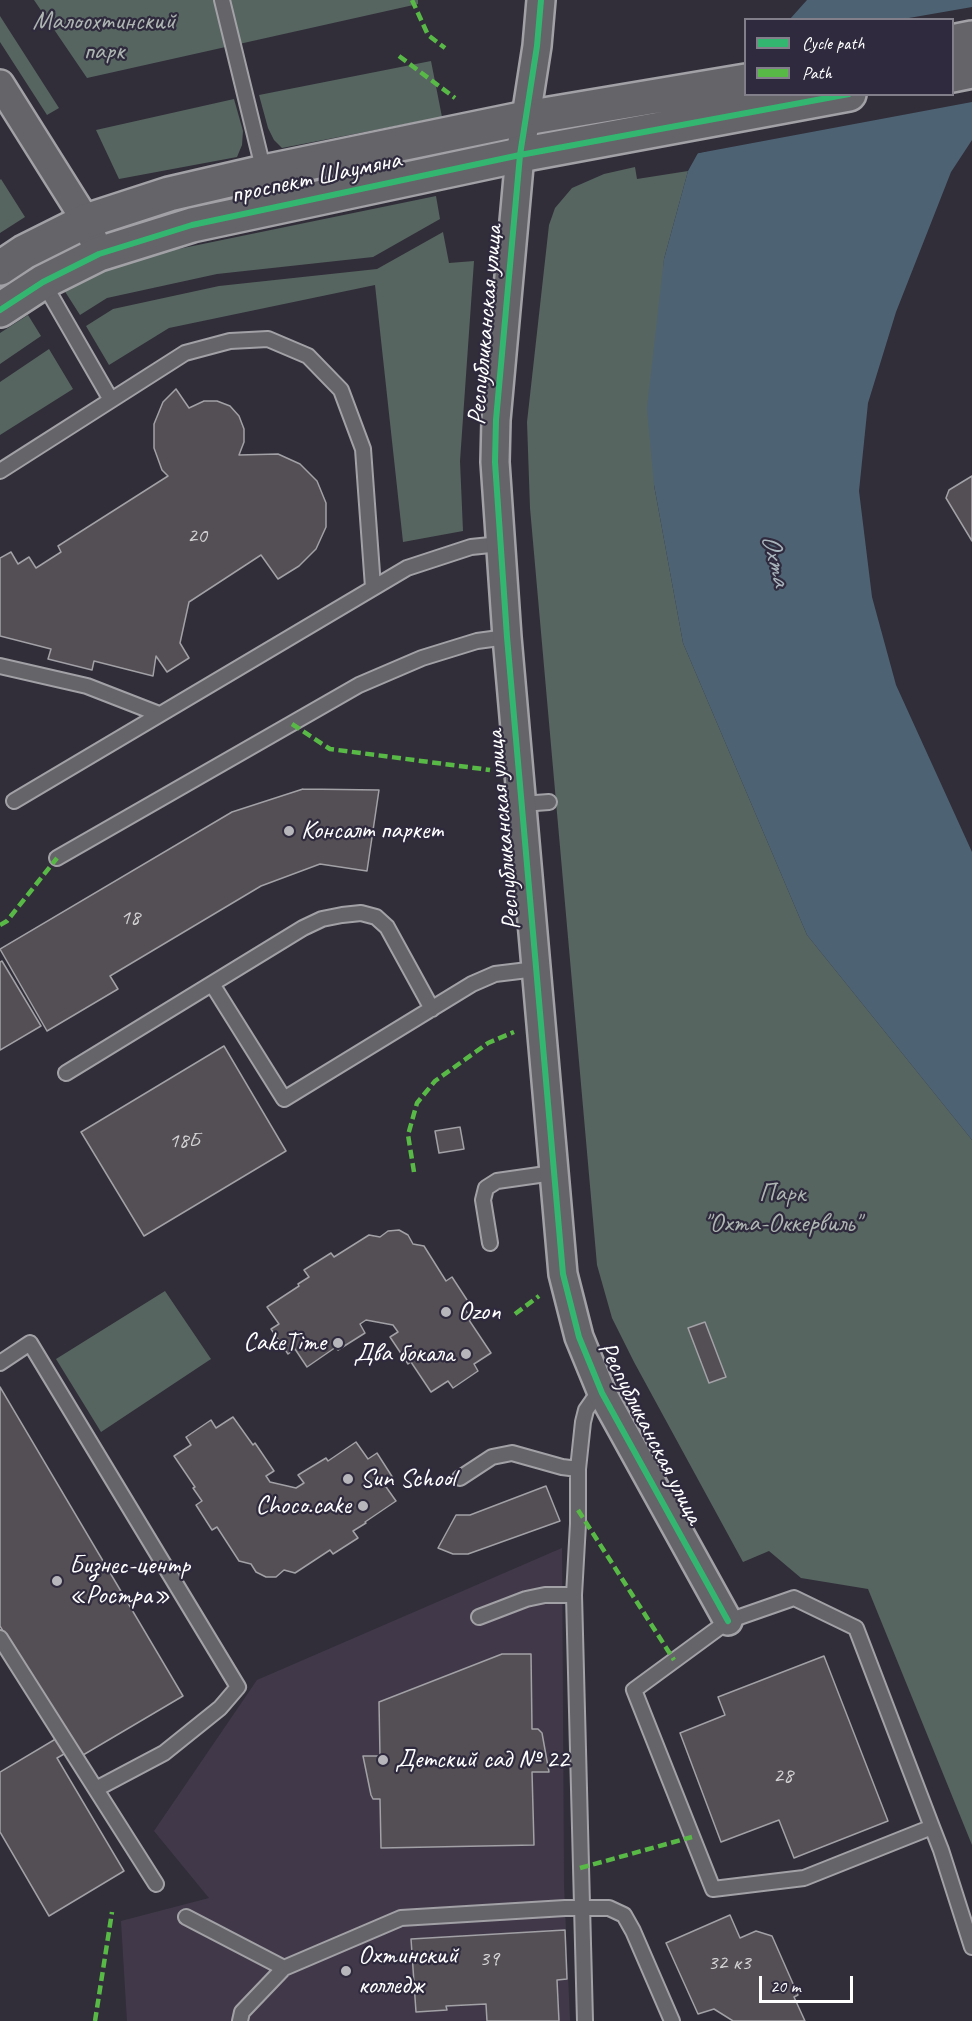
<!DOCTYPE html>
<meta charset="utf-8">
<style>
body{margin:0}
#map{position:relative;width:972px;height:2021px;overflow:hidden;background:#312e39;font-family:Caveat,sans-serif}
canvas{display:block}
.legend{position:absolute;left:744px;top:18px;width:210px;height:78px;box-sizing:border-box;background:#2f2a3d;border:2px solid #827f8b;margin:0;padding:8px 10px;list-style:none;font-size:18px;color:#fff}
.legend li{display:flex;align-items:center;gap:12px;height:30px}
.legend b{width:30px;border:2px solid #827f8b}
.scale{position:absolute;left:759px;top:1976px;width:94px;height:27px;box-sizing:border-box;border:3px solid #fff;border-top:0;padding-left:8px;font-size:18px;line-height:21px;white-space:nowrap;color:#fff;-webkit-text-stroke:4px #2f2a3d;paint-order:stroke}
</style>
<div id="map">
<canvas width="972" height="2021"></canvas>
<ul class="legend">
<li><b style="height:8px;background:#33b770"></b>Cycle path</li>
<li><b style="height:8px;background:#58b947"></b>Path</li>
</ul>
<div class="scale">20 m</div>
</div>
<script>
const context = document.querySelector('canvas').getContext('2d');
context.lineJoin = 'round';
function fillPath(path, color) { context.fillStyle = color; context.fill(path, 'evenodd'); }
const toPath = rows => new Path2D(rows.map(r => 'M' + r).join(''));
function trace(path, color, width, dash) { context.strokeStyle = color; context.lineWidth = width; context.lineCap = dash ? 'butt' : 'round'; context.setLineDash(dash || []); context.stroke(path); }
function write(font, color, halo, rows, align = 'center') {
  context.font = font + ' Caveat,sans-serif'; context.lineWidth = 4.5; context.setLineDash([]); context.textBaseline = 'middle'; context.strokeStyle = halo; context.fillStyle = color; for (const [text, x, y, turn = 0] of rows) {
    context.save(); context.translate(x, y); context.rotate((+turn || 0) * Math.PI / 180); context.textAlign = isNaN(turn) ? turn : align; if (halo) context.strokeText(text, 0, 0); context.fillText(text, 0, 0); context.restore();
  }
}
fillPath(toPath([
 [562,1548,564,1886,570,2021,127,2021,121,1921,209,1898,154,1831,257,1680]
]), '#413949');
fillPath(toPath([
 [34,0,418,0,418,4,87,78],
 [0,16,59,108,47,115,0,42],
 [431,61,442,117,282,148,274,140,268,128,259,95],
 [234,99,243,131,242,145,237,157,119,179,96,130],
 [635,167,637,179,688,171,664,259,654,485,683,643,807,935,972,1140,972,1845,868,1589,801,1578,769,1551,743,1562,634,1362,612,1318,597,1265,530,508,527,422,549,225,555,208,572,188,604,174],
 [1,179,25,217,0,233,0,180],
 [436,196,440,219,373,257,217,274,107,298,80,315,64,290,111,268,154,254],
 [443,232,449,263,474,261,460,461,463,531,403,542,375,285,169,328,109,365,86,326,113,309,219,286,377,269],
 [28,315,41,336,0,364,0,333],
 [49,349,73,389,0,435,0,382],
 [165,1291,211,1359,101,1432,56,1359]
]), '#566560');
fillPath(toPath([
 [807,0,972,0,972,140,951,172,896,312,868,403,859,491,872,597,896,685,972,852,972,1140,807,935,683,643,654,485,647,408,664,259,688,171,698,153,952,94,952,20,790,19]
]), '#4d6374');
fillPath(toPath([
 [972,7,972,102,694,154,743,78,746,94,952,94,952,20,903,19]
]), '#312e39');
const building = toPath([
 [176,389,189,408,204,401,217,401,230,406,239,416,244,429,244,442,239,455,278,454,300,464,317,481,326,503,326,527,316,549,299,566,278,579,261,555,189,602,180,643,189,658,167,672,156,656,153,676,94,661,92,670,48,659,51,649,0,636,0,558,11,552,18,564,29,557,36,568,61,552,58,546,168,476,162,470,154,448,154,424,163,402,176,389],
 [972,476,972,541,946,498,949,490,972,476],
 [303,789,379,790,367,871,320,864,261,886,110,976,118,989,47,1031,0,949,232,812,303,789],
 [2,961,41,1026,0,1050,0,962,2,961],
 [224,1046,286,1151,144,1236,81,1132,224,1046],
 [460,1127,464,1149,439,1153,435,1131,460,1127],
 [399,1230,408,1235,413,1244,424,1246,446,1281,452,1277,469,1303,463,1306,471,1319,469,1320,491,1353,474,1364,478,1371,453,1388,448,1381,431,1392,411,1362,408,1364,390,1337,398,1332,393,1325,366,1320,360,1324,365,1333,338,1350,336,1347,307,1367,295,1349,288,1354,271,1329,279,1324,267,1307,299,1286,298,1284,309,1277,304,1270,331,1253,334,1257,369,1235,380,1237,388,1231,399,1230],
 [705,1322,726,1377,709,1383,688,1328,705,1322],
 [0,1387,183,1696,78,1758,0,1626,0,1387],
 [233,1417,253,1445,255,1443,274,1471,266,1476,270,1482,296,1488,304,1483,298,1475,326,1458,328,1461,356,1442,368,1459,377,1453,393,1478,384,1484,396,1501,365,1522,366,1523,353,1531,358,1538,333,1554,330,1550,295,1573,284,1570,276,1577,266,1577,256,1572,251,1564,239,1561,217,1527,212,1530,196,1505,202,1501,193,1488,195,1487,174,1456,191,1445,186,1437,211,1420,216,1428,233,1417],
 [546,1486,560,1521,468,1554,453,1554,438,1548,456,1515,470,1515,546,1486],
 [502,1654,531,1654,532,1729,538,1729,542,1733,549,1772,532,1772,534,1845,381,1848,380,1799,373,1799,371,1795,363,1756,380,1756,379,1702,502,1654],
 [824,1656,888,1821,794,1858,779,1820,721,1842,680,1733,725,1715,718,1697,824,1656],
 [64,1734,73,1749,57,1758,124,1871,49,1916,0,1832,0,1772,64,1734],
 [730,1915,740,1938,756,1931,772,1936,798,1995,794,1997,805,2021,733,2021,714,2009,698,2014,666,1943,730,1915],
 [565,1930,567,1979,557,1980,559,2021,487,2021,486,2004,446,2006,447,2010,416,2012,411,1939,565,1930]
]);
fillPath(building, '#544e55');
trace(building, '#a2a1a6', 1.5);
const service = toPath([
 [222,0,264,172],
 [43,282,111,400],
 [0,471,185,353,230,341,268,339,308,356,341,390,363,449,373,587],
 [0,666,87,686,159,714],
 [14,801,407,568,471,547,500,544],
 [522,804,549,802],
 [57,858,359,685,422,658,477,641,507,637],
 [212,984,284,1099,472,984,495,974,536,969],
 [66,1073,303,928,322,919,342,915,361,913,376,917,387,927,432,1009],
 [490,1243,483,1200,486,1188,497,1181,553,1173],
 [0,1363,30,1343,238,1687,220,1708,164,1753,96,1789],
 [460,1478,492,1457,512,1453,562,1467,578,1469],
 [479,1617,526,1599,545,1595,574,1595],
 [0,1638,156,1884],
 [932,1827,804,1878,713,1889,634,1690,728,1621,794,1598,856,1628,932,1827,941,1850,972,1947],
 [186,1917,284,1968],
 [240,2021,242,2012,284,1968,401,1918,565,1908,609,1908,624,1915,633,1931,672,2021],
 [585,2021,574,1595,578,1524,578,1469,583,1422,586,1410,593,1400,602,1393]
]);
const minor = toPath([
 [541,0,537,46,520,155,496,420,495,462,507,637,563,1274,579,1337,602,1393,728,1621],
 [0,84,86,221,99,254]
]);
const tertiary = toPath([
 [952,42,972,38],
 [952,75,972,71],
 [0,268,24,252,86,221,169,194,264,172,526,118,746,81],
 [0,310,43,282,99,254,192,225,520,155,849,94]
]);
trace(service, '#a2a1a6', 18);
trace(minor, '#a2a1a6', 32);
trace(tertiary, '#a2a1a6', 38);
trace(service, '#656469', 14);
trace(minor, '#656469', 27);
trace(tertiary, '#656469', 33);
trace(toPath([
 [412,0,428,35,445,48],
 [399,56,455,98],
 [292,724,330,749,490,770],
 [0,925,7,921,57,858],
 [414,1172,408,1135,417,1103,435,1081,488,1043,514,1032],
 [515,1314,539,1296],
 [578,1510,674,1660],
 [580,1868,692,1837],
 [95,2021,112,1912]
]), '#58b947', 4.5, [9, 4.5]);
trace(toPath([
 [541,0,537,46,520,155,496,420,495,462,507,637,563,1274,579,1337,602,1393,728,1621],
 [0,310,43,282,99,254,192,225,520,155,849,94]
]), '#33b770', 6);
for (const [x, y, r, color] of [
 [289,831,6,"#b7b6ba"],
 [446,1312,6,"#b7b6ba"],
 [338,1343,6,"#b7b6ba"],
 [466,1354,6,"#b7b6ba"],
 [348,1479,6,"#b7b6ba"],
 [363,1506,6,"#b7b6ba"],
 [57,1581,6,"#b7b6ba"],
 [383,1760,6,"#b7b6ba"],
 [346,1971,6,"#b7b6ba"]
]) { const dot = new Path2D(); dot.arc(x, y, r, 0, 2 * Math.PI); context.fillStyle = color; context.fill(dot); trace(dot, '#2f2a3d', 2); }
write('22px', '#d4d3d4', null, [
 ["20",197,536],
 ["18",130,918],
 ["18Б",184,1141],
 ["28",783,1776],
 ["39",489,1959],
 ["32 к3",729,1963]
]);
write('26px', '#aeb6b2', '#2f2a3d', [
 ["Малоохтинский",104,22],
 ["парк",104,52],
 ["Парк",782,1194],
 ["\"Охта-Оккервиль\"",782,1224]
]);
write('26px', '#fff', '#2f2a3d', [
 ["проспект Шаумяна",316,178,-12],
 ["Республиканская улица",486,325,-85],
 ["Республиканская улица",504,830,-95],
 ["Республиканская улица",650,1433,63]
]);
write('26px', '#fff', '#2f2a3d', [
 ["Консалт паркет",301,831],
 ["Ozon",458,1312],
 ["CakeTime",326,1343,"right"],
 ["Два бокала",454,1354,"right"],
 ["Sun School",360,1479],
 ["Choco.cake",351,1506,"right"],
 ["Бизнес-центр",69,1566],
 ["«Ростра»",69,1596],
 ["Детский сад № 22",395,1760],
 ["Охтинский",358,1956],
 ["колледж",358,1986]
], 'left');
write('italic 27px', '#a8b4bc', '#2f2a3d', [
 ["Охта",775,560,76]
]);
</script>
